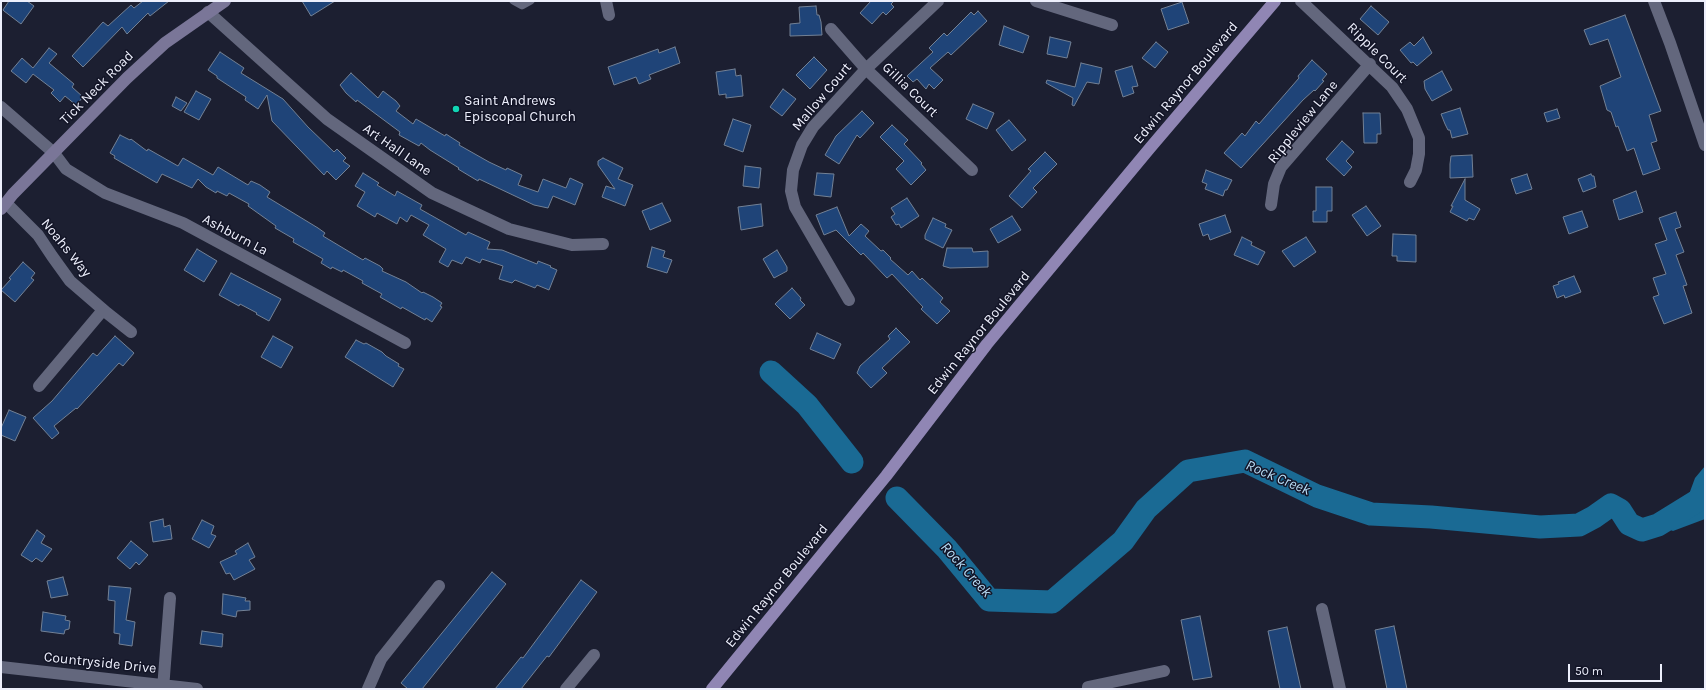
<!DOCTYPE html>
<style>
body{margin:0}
#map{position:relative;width:1706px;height:690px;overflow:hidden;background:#1c1f31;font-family:Karla,sans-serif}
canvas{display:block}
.frame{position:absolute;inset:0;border:2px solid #edeffc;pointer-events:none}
.scale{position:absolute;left:1568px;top:664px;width:94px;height:18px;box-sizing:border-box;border:2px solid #edeffc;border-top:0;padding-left:5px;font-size:12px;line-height:14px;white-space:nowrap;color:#edeffc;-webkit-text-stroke:3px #131527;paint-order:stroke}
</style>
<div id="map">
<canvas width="1706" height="690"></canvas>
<div class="frame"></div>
<div class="scale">50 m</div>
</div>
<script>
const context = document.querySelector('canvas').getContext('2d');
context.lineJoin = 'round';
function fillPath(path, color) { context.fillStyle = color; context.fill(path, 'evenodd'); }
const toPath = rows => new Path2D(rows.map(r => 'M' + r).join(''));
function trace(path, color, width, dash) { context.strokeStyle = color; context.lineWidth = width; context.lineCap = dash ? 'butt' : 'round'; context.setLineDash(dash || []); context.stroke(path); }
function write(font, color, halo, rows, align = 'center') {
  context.font = font + ' Karla,sans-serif'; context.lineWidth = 3; context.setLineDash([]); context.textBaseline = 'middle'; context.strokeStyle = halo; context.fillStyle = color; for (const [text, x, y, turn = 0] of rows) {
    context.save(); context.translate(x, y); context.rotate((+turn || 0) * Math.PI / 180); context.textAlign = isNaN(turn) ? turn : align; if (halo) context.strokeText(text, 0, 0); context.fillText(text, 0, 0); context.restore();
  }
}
fillPath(toPath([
 [1705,466,1705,519,1673,531,1658,525,1688,497,1695,478]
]), '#1a6a94');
trace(toPath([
 [771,372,807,405,852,462],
 [897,498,947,549,989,600,1052,602,1123,541,1146,509,1188,471,1245,461,1317,496,1371,514,1431,517,1540,527,1579,525,1594,517,1611,505,1620,510,1629,524,1642,530,1658,525,1705,496]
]), '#1a6a94', 23);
const building = toPath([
 [9,1,27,1,34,6,21,24,4,11,3,10,9,1],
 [143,1,169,1,150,16,148,13,127,34,122,27,83,67,72,56,103,22,108,26,131,5,134,8,143,1],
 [302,1,335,1,311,16,302,1],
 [871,1,894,1,891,4,894,7,886,15,883,12,872,24,860,13,871,1],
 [1182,2,1189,23,1168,30,1161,9,1182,2],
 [816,6,817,15,819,15,821,22,822,35,790,36,790,24,800,23,799,7,816,6],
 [1371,6,1389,22,1378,35,1360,19,1371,6],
 [978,11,987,21,951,55,948,52,930,68,943,80,934,89,929,84,926,89,917,79,913,82,907,76,933,52,929,48,944,33,947,36,971,12,974,15,978,11],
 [1625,15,1661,111,1649,115,1657,141,1651,143,1660,169,1643,175,1634,148,1627,151,1618,126,1616,127,1611,112,1607,110,1600,86,1621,77,1608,39,1590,45,1584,30,1625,15],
 [1004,26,1029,36,1023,53,999,45,1004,26],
 [1050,37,1071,42,1067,58,1047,54,1050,37],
 [1423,37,1432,53,1417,66,1413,62,1411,63,1400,50,1410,42,1414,46,1423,37],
 [1156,42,1168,52,1155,68,1142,58,1156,42],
 [675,47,680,63,649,75,651,79,639,84,636,77,614,85,608,67,658,49,659,53,675,47],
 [49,48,57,54,49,63,74,84,72,87,83,97,76,105,65,96,60,102,51,93,54,90,33,74,26,83,11,71,22,58,33,68,49,48],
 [220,52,244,68,241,73,283,99,308,127,334,152,337,149,346,158,343,161,350,166,336,180,327,171,324,175,272,121,267,95,258,109,245,100,246,97,217,78,217,76,208,70,220,52],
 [814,57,827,70,810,89,796,75,814,57],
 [1312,60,1327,74,1322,80,1324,81,1315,91,1314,90,1303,100,1241,168,1224,153,1242,133,1245,136,1256,121,1259,124,1299,78,1298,76,1312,60],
 [1081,63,1102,68,1099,84,1087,82,1074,106,1072,105,1073,98,1046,83,1047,80,1075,87,1081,63],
 [1132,66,1138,86,1132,87,1134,93,1123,97,1115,71,1132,66],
 [735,69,736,76,741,75,743,96,726,98,726,94,719,95,716,72,735,69],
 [1442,71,1452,90,1432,101,1425,89,1424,81,1442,71],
 [351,73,378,98,383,91,396,101,400,106,396,111,413,124,416,119,445,136,446,134,460,143,459,145,489,162,506,170,507,168,522,175,518,185,538,192,543,179,566,188,570,178,583,184,575,205,553,196,548,208,534,205,479,179,478,181,458,169,459,168,430,150,421,143,419,146,399,135,400,132,357,100,356,102,346,93,340,85,351,73],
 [783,89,796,99,782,116,770,107,783,89],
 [196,91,211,99,199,120,184,112,196,91],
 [176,97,187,103,181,111,172,106,176,97],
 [973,104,994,113,987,129,966,119,973,104],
 [1460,108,1468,134,1452,138,1450,130,1448,130,1445,124,1441,114,1460,108],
 [1557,109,1560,118,1547,122,1544,113,1557,109],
 [862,111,874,123,860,138,857,135,839,164,825,155,836,136,862,111],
 [1363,113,1380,113,1381,134,1377,134,1377,143,1364,143,1363,113],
 [733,119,751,125,743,152,724,145,733,119],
 [1009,120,1026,140,1012,151,996,130,1009,120],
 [892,125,908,140,904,144,922,163,921,164,926,170,911,185,896,169,904,161,880,137,892,125],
 [120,135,130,140,131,139,147,151,148,149,178,166,183,158,213,175,218,167,248,185,251,181,260,185,270,192,267,197,318,228,325,233,323,236,363,260,365,258,380,266,383,269,382,271,406,282,422,293,423,292,433,297,442,303,440,306,442,307,432,322,426,318,425,320,402,307,401,309,380,297,382,294,362,283,363,281,343,270,342,272,332,267,331,269,321,263,323,259,293,242,294,239,275,228,276,226,248,206,249,204,229,193,227,196,217,191,216,193,206,187,198,179,192,188,162,174,157,183,114,158,115,156,110,153,120,135],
 [1342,141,1354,152,1346,161,1352,167,1344,176,1326,159,1342,141],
 [1045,152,1057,164,1033,188,1037,192,1022,208,1009,196,1031,171,1028,169,1045,152],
 [1472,155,1473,177,1450,178,1450,164,1451,156,1472,155],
 [603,158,623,168,618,179,633,185,625,206,602,197,606,186,615,189,598,165,598,161,603,158],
 [745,166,761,168,759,188,743,186,745,166],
 [1206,170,1232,180,1227,190,1225,190,1223,196,1205,189,1207,184,1202,182,1206,170],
 [363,173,379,183,377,185,395,196,397,191,422,205,420,209,466,235,468,232,490,242,487,249,502,250,537,264,538,261,551,266,550,267,557,270,549,290,537,285,535,288,515,280,512,283,499,279,503,266,482,259,480,263,466,257,462,264,452,260,448,267,439,262,446,249,423,235,429,225,411,215,407,222,400,217,397,224,377,213,375,217,357,206,365,192,355,186,363,173],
 [817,173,834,174,831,197,814,195,817,173],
 [1527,174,1532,189,1516,194,1511,179,1527,174],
 [1591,174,1592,176,1594,176,1596,187,1583,192,1578,179,1591,174],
 [1465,179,1465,200,1480,209,1474,220,1469,218,1467,221,1450,212,1453,206,1451,206,1465,179],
 [1316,187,1332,187,1332,211,1327,211,1327,222,1313,222,1313,211,1316,211,1316,187],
 [1636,191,1643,212,1619,220,1613,200,1636,191],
 [907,198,919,216,901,228,899,224,896,225,891,217,895,214,891,208,907,198],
 [662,203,671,221,650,230,642,211,662,203],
 [761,204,763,226,741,230,738,207,761,204],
 [1366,206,1381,226,1367,236,1352,215,1366,206],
 [837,207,849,236,861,224,869,231,865,236,881,251,883,250,891,258,890,259,908,275,912,271,920,280,922,278,943,298,940,302,950,311,937,324,921,309,923,307,892,274,887,278,863,253,861,255,836,230,824,235,816,215,837,207],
 [1582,211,1588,227,1569,234,1563,217,1582,211],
 [1676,212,1681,227,1675,229,1684,252,1676,255,1687,285,1683,286,1692,313,1664,324,1653,297,1659,295,1653,278,1666,274,1655,244,1667,240,1659,218,1676,212],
 [1225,215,1231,232,1210,240,1208,234,1203,236,1199,224,1225,215],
 [1012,216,1021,230,998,243,990,229,1012,216],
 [933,218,946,224,945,227,952,230,943,248,925,239,925,235,933,218],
 [1393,234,1416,235,1416,262,1397,261,1397,256,1392,256,1393,234],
 [1242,237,1252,242,1251,245,1265,252,1258,265,1234,255,1242,237],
 [1306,237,1316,252,1294,267,1282,251,1306,237],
 [652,247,665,251,663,257,672,260,667,273,647,267,652,247],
 [947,248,972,248,973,252,988,251,988,267,950,268,943,266,947,248],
 [197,249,217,261,204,282,184,270,197,249],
 [777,250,787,267,787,271,774,278,763,259,777,250],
 [23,262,35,273,31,278,34,280,15,302,1,290,11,279,9,278,23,262],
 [231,273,281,299,269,321,256,314,257,313,240,304,239,306,219,295,231,273],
 [1574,276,1581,292,1565,298,1564,295,1557,298,1553,286,1559,284,1558,282,1574,276],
 [792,288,801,298,800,300,805,305,790,319,775,304,792,288],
 [896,328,910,342,882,368,887,373,871,388,857,373,860,366,890,339,888,336,896,328],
 [817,333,841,344,834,359,810,349,817,333],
 [115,336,134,353,123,366,119,363,77,409,76,408,54,426,59,433,52,439,33,418,52,401,93,353,97,356,115,336],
 [273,336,293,347,281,368,261,357,273,336],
 [356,340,364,344,366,343,382,352,386,356,399,364,398,366,404,369,393,387,345,357,356,340],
 [9,410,26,417,15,441,1,435,1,428,9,410],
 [163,519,164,527,170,525,172,539,153,542,150,522,163,519],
 [202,520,214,526,211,534,216,536,209,548,192,539,202,520],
 [37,530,45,536,41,543,52,549,42,562,36,558,32,562,21,555,37,530],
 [131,541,148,555,139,565,136,562,130,569,117,558,131,541],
 [248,543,255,557,249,560,255,569,234,580,230,573,226,574,220,562,237,554,235,551,248,543],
 [492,572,506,584,422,689,408,689,401,683,492,572],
 [63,577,68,595,51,598,47,581,63,577],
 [581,580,597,592,549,657,547,656,521,689,495,689,521,657,523,658,581,580],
 [109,586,131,588,126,620,135,622,132,646,119,644,120,634,114,633,115,601,108,600,109,586],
 [223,594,246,598,245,601,250,601,250,610,237,611,236,617,222,614,223,594],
 [43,612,66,616,65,620,70,621,69,629,65,630,64,634,41,631,43,612],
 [1200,616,1212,677,1193,680,1181,620,1200,616],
 [1394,626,1407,689,1387,689,1375,630,1394,626],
 [1287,627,1301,689,1280,689,1268,631,1287,627],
 [202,631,223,634,222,647,200,644,202,631]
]);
fillPath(building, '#1f4478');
trace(building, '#738195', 1);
trace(toPath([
 [513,1,522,6,531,1]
]), '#63677d', 7);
trace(toPath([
 [606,1,609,15],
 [1036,1,1112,25],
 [1301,1,1392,87,1407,109,1419,138,1419,154,1416,170,1410,182],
 [1654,1,1670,43,1705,145],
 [208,12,327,119,432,193,509,229,572,245,603,244],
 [831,29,866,69,972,170],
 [1,107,54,153,66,169,105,193,183,223,405,343],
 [6,203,38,235,52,256,70,281,107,313,131,332],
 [1271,205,1274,184,1281,167,1370,64],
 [849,300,795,207,791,191,793,170,802,145,813,127,866,69,938,1],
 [39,386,103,310],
 [1322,609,1340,689],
 [1,667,197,689],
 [163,689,170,598],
 [368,689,381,659,439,586],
 [566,689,594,655],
 [1088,689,1088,687,1164,671]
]), '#63677d', 12);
trace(toPath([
 [1,209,13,194,127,78,165,43,225,1]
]), '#7a7698', 12);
trace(toPath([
 [712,689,886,476,987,344,1150,148,1275,1]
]), '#9086b4', 12);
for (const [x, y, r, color] of [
 [456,109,4,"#11d5b4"]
]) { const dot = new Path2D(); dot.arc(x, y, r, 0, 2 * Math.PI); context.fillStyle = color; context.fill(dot); trace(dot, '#131527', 1.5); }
write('14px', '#edeffc', '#131527', [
 ["Ripple Court",1377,53,45],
 ["Edwin Raynor Boulevard",1186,83,-50],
 ["Tick Neck Road",97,88,-45],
 ["Gillia Court",910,90,44],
 ["Mallow Court",822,97,-50],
 ["Rippleview Lane",1303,122,-51],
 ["Art Hall Lane",397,150,35],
 ["Ashburn La",235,235,28],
 ["Noahs Way",66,248,51],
 ["Edwin Raynor Boulevard",979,333,-51],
 ["Edwin Raynor Boulevard",777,586,-51],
 ["Countryside Drive",100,663,6]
]);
write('14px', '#edeffc', '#131527', [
 ["Saint Andrews",464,101],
 ["Episcopal Church",464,117]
], 'left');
write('italic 15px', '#b8ddf6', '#131527', [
 ["Rock Creek",1278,478,23],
 ["Rock Creek",966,570,48]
]);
</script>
